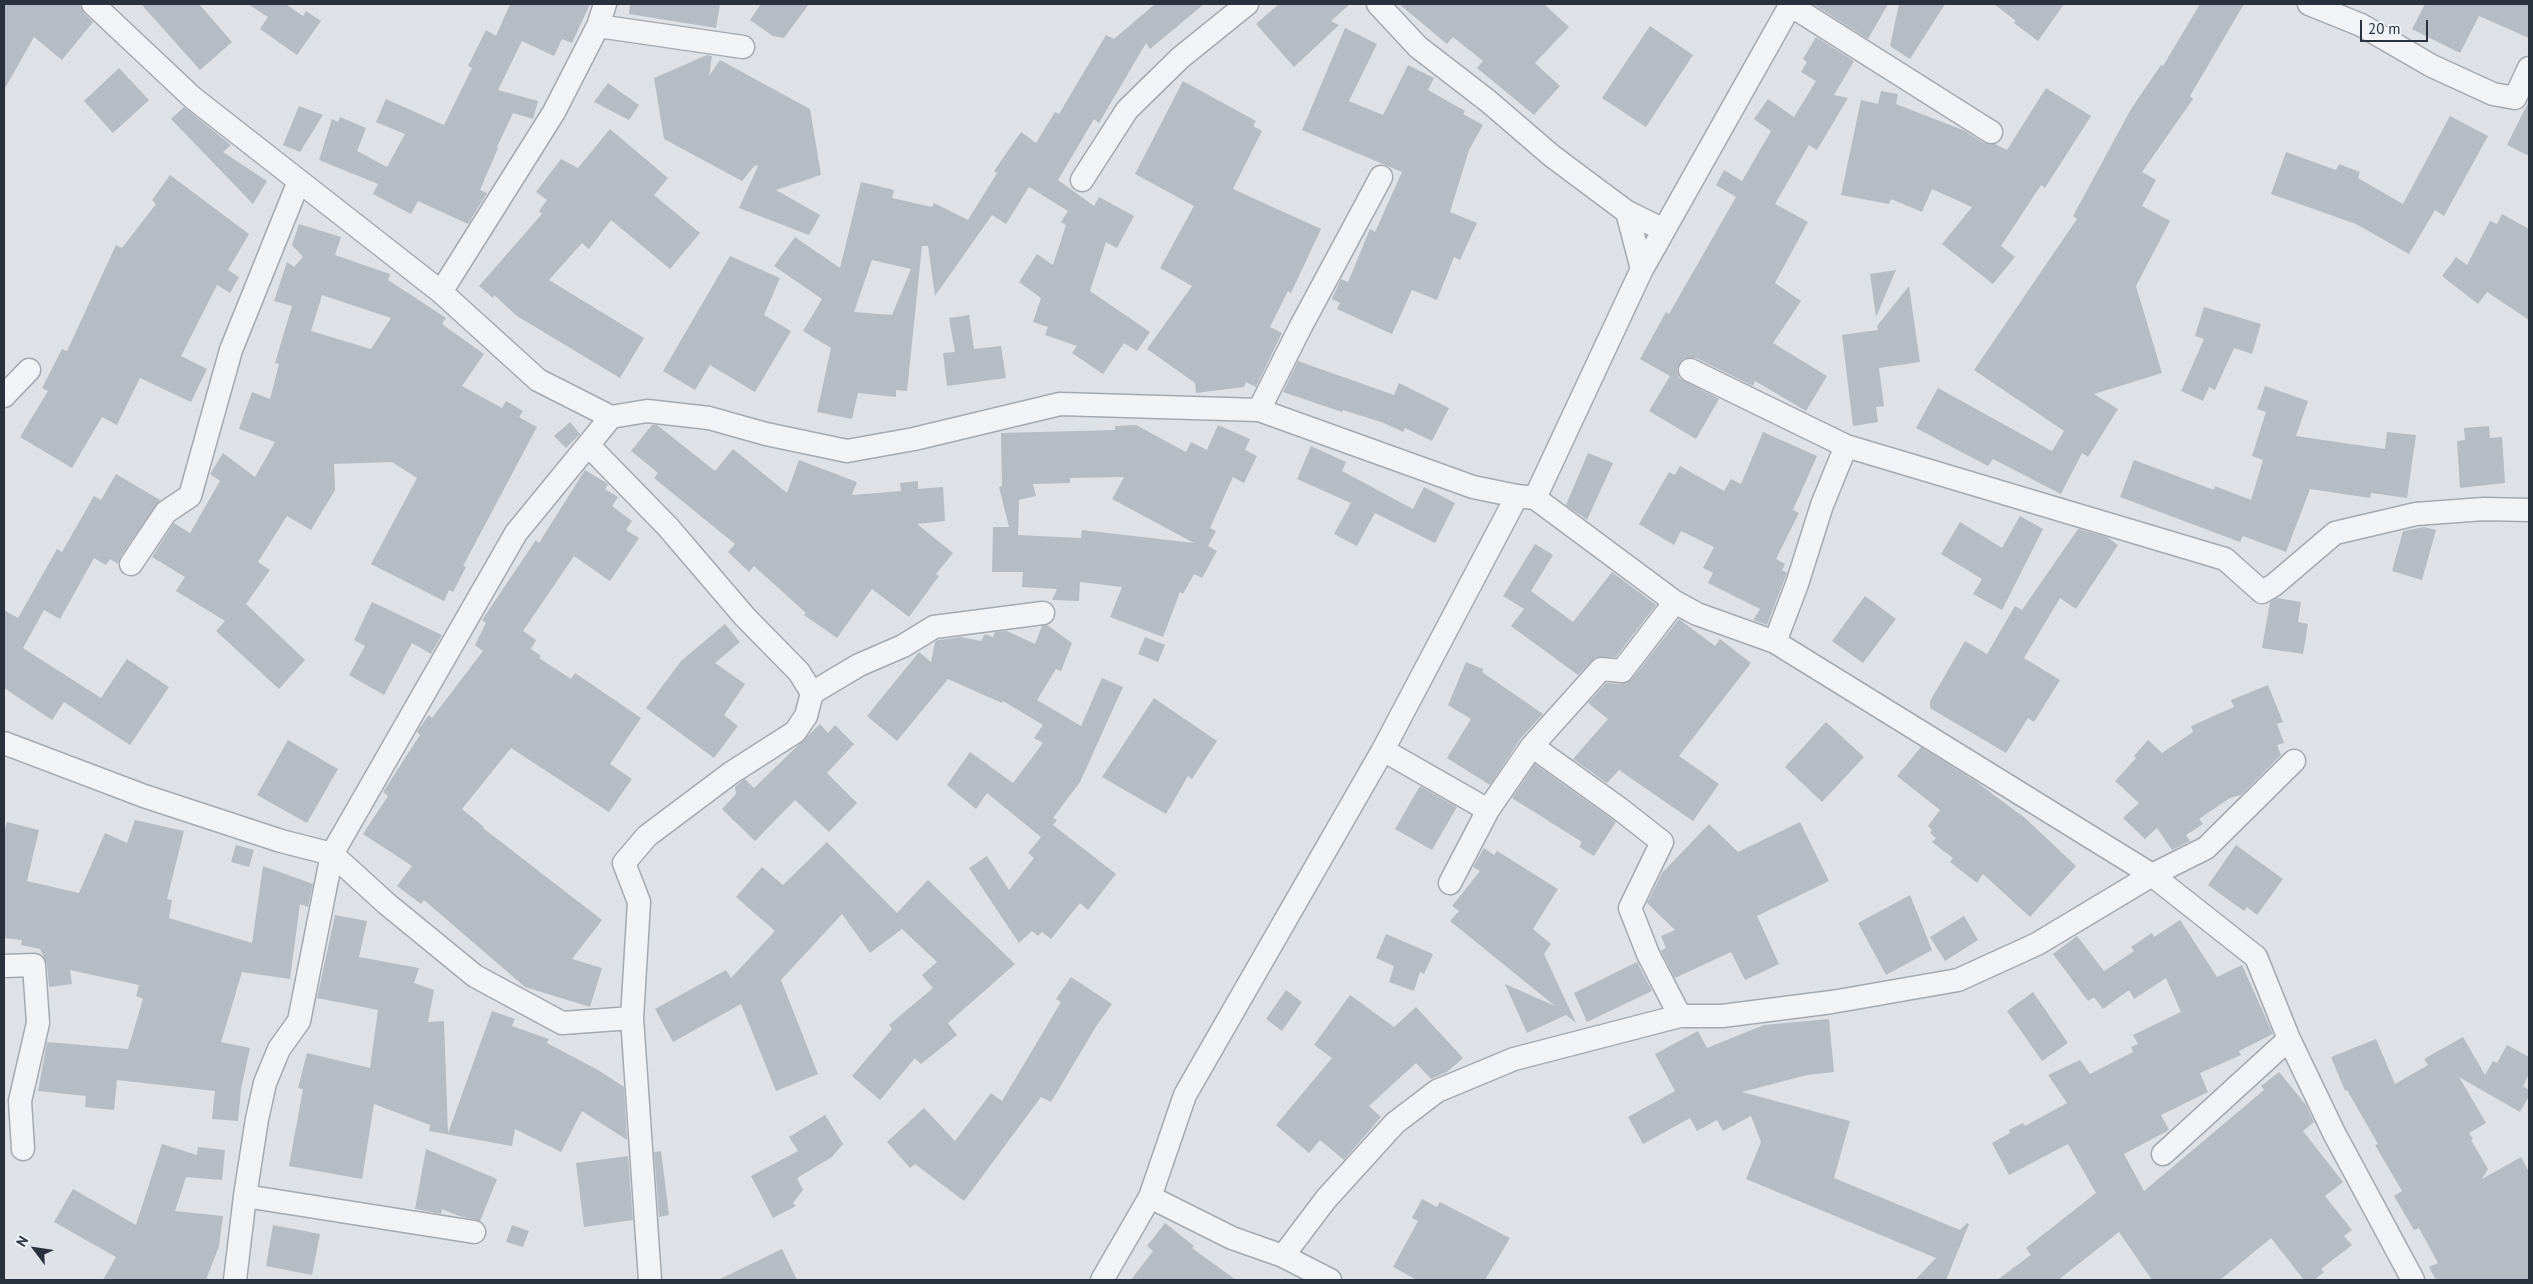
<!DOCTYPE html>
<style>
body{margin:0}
#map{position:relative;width:2533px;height:1284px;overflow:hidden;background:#dee2e7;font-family:"PT Sans",sans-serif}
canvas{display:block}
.frame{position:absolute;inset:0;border:5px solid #28313d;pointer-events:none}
.north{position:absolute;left:10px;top:1224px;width:50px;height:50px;-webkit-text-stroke:4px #edf1f5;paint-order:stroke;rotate:301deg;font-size:14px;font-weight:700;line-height:20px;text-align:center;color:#28313d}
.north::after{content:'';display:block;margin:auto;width:18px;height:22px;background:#28313d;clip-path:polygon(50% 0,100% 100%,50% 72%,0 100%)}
.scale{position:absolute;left:2360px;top:20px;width:68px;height:22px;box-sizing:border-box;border:2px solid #28313d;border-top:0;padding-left:6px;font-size:15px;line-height:18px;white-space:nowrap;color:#28313d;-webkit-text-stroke:4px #edf1f5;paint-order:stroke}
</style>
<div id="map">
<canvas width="2533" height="1284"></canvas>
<div class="frame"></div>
<div class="north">N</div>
<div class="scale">20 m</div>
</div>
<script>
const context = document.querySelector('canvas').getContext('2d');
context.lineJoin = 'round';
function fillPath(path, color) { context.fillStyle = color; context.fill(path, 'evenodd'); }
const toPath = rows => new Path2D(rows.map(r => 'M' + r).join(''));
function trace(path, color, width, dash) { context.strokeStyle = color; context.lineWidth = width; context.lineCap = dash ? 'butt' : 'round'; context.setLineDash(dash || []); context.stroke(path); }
fillPath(toPath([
 [4,4,79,4,84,13,93,22,62,60,34,37,4,90],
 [141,4,199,4,232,42,200,70],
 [248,4,286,4,303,16,306,11,321,21,297,55,260,29,268,17],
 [510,4,590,4,572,43,562,39,554,56,522,41,498,90,538,101,533,119,513,113,497,147,498,148,480,190,487,193,468,224,418,201,411,214,373,194,378,184,319,160,332,119,338,122,340,117,366,128,357,151,387,167,405,134,376,122,386,99,444,125,472,68,468,66,486,30,496,36],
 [630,4,720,4,716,28,629,14],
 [761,4,809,4,784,38,773,36,750,20],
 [1155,4,1204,4,1150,49,1146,43,1099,123,1094,119,1058,180,1094,206,1099,197,1134,216,1117,248,1106,242,1090,291,1150,332,1137,351,1124,343,1103,374,1072,353,1077,346,1045,335,1048,327,1033,322,1041,298,1019,282,1037,254,1053,265,1066,225,1061,222,1068,211,1029,187,1006,224,992,215,935,296,928,246,922,246,907,391,896,390,896,397,858,393,852,419,817,412,831,348,803,331,822,299,774,266,795,237,840,268,861,182,894,190,892,198,932,207,934,203,968,220,997,173,994,171,1021,132,1036,143,1055,112,1059,114,1106,35,1114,39],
 [872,260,911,269,892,315,854,312],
 [1279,4,1350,4,1331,21,1339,25,1294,67,1256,24],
 [1399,4,1544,4,1569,27,1535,63,1560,86,1534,115,1477,68,1483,61,1453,37,1447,44],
 [1813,4,1888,4,1868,39],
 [1899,4,1945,4,1910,59,1890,46],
 [1994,4,2064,4,2038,41,2014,23,2016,21],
 [2200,4,2244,4,2190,96,2193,99,2142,172,2156,180,2142,206,2170,221,2136,286,2162,373,2094,394,2118,409,2088,457,2082,453,2061,494,1993,459,1988,466,1916,428,1938,388,2052,451,2064,431,1974,370,2077,219,2073,216,2131,109,2161,65,2163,66],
 [2425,4,2529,4,2529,38,2479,16,2460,53,2412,29],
 [1650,26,1693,55,1646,127,1602,98],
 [1345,28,1377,44,1349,101,1383,115,1408,65,1434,78,1428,90,1465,111,1463,114,1483,125,1469,150,1450,212,1477,223,1460,260,1454,257,1437,300,1412,290,1392,334,1337,309,1340,303,1332,299,1341,279,1348,282,1370,229,1375,232,1402,172,1302,130],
 [1816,37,1854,61,1834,95,1848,98,1817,150,1809,145,1775,204,1808,222,1775,283,1801,301,1773,343,1827,376,1806,411,1755,381,1753,386,1696,358,1683,359,1677,370,1679,378,1719,399,1696,439,1649,411,1670,376,1640,359,1666,312,1669,314,1736,197,1716,185,1724,170,1742,181,1771,131,1754,119,1768,99,1794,117,1816,81,1801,72,1807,62,1803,59],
 [707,55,712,56,709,76,720,60,810,109,821,175,776,190,820,215,809,235,739,208,758,166,755,165,742,181,664,139,654,78],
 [119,68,149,100,113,133,84,101],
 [1183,81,1256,121,1253,126,1262,131,1233,189,1321,229,1291,293,1288,291,1270,327,1282,333,1256,387,1246,382,1244,387,1196,393,1195,383,1147,349,1192,286,1160,268,1194,206,1135,174],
 [608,83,639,105,629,120,594,102],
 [2046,88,2091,116,2045,188,2041,185,2001,246,2015,257,1993,284,1942,244,1972,207,1932,189,1922,212,1891,199,1889,204,1841,195,1861,100,1878,104,1881,91,1898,94,1896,104,1963,130,1984,143,1995,144,2007,150],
 [2529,101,2529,156,2507,145],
 [299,106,323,115,300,152,283,145],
 [184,107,231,145,223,152,267,181,253,204,171,119],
 [2450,116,2488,136,2444,216,2435,210,2409,254,2356,224,2271,194,2286,152,2336,170,2339,164,2360,172,2358,178,2403,204],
 [610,129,668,178,654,195,700,233,670,269,611,220,589,249,582,243,549,280,644,338,620,378,517,316,494,295,493,298,479,286,542,214,539,211,547,200,536,192,561,159,578,168],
 [170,175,249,234,228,270,239,277,230,293,217,285,181,356,207,369,191,402,140,378,117,425,102,417,72,468,20,437,48,391,42,388,62,349,67,351,116,245,122,248,156,204,152,200],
 [2502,214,2529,229,2529,320,2487,292,2478,304,2442,276,2456,257,2467,265,2490,221,2497,224],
 [299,224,341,237,335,255,390,274,388,280,446,318,442,324,484,354,462,386,502,408,506,401,523,411,519,417,537,427,463,566,466,567,453,592,449,590,444,601,371,564,417,478,392,462,334,464,335,490,311,530,287,516,258,562,270,570,246,604,305,660,279,689,216,631,225,621,176,591,185,577,152,557,174,523,190,533,220,481,210,474,223,453,255,477,275,442,239,429,252,392,270,399,279,364,275,363,292,306,274,301,287,262,294,267,303,257,292,245],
 [322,295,391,318,371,349,311,331],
 [730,256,780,278,764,315,791,331,755,392,710,365,695,390,663,371],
 [1896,270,1876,317,1870,274],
 [1909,286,1920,362,1879,368,1884,406,1876,407,1878,422,1853,426,1842,335,1878,330,1877,326],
 [2204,307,2261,324,2252,354,2234,348,2215,390,2209,387,2203,401,2181,391,2204,339,2195,336],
 [969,315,974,349,1001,346,1006,378,947,386,943,353,955,352,949,318],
 [1298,361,1394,395,1399,383,1449,408,1432,441,1405,428,1403,432,1384,423,1343,410,1342,412,1283,392],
 [2265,386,2308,401,2296,436,2385,449,2387,432,2416,435,2407,498,2371,493,2370,498,2310,489,2286,552,2243,536,2240,542,2120,497,2134,460,2214,490,2215,486,2251,500,2263,460,2252,456,2266,412,2257,409],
 [570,422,580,434,566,448,554,436],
 [652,425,657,425,715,471,733,449,787,493,799,460,857,482,852,495,901,491,900,483,918,481,918,489,943,487,945,521,917,524,953,553,936,574,939,576,909,617,872,589,837,638,804,615,806,613,754,566,749,572,728,552,735,544,654,478,658,473,631,451],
 [1136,425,1186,452,1191,442,1207,450,1218,425,1250,439,1245,450,1257,456,1244,483,1233,477,1210,528,1216,531,1208,546,1217,551,1202,578,1194,574,1183,594,1180,592,1163,637,1110,617,1122,587,1080,582,1079,601,1052,600,1057,589,1022,587,1023,572,992,572,993,527,1009,527,999,487,1002,486,1001,433,1115,430,1115,426],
 [1124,477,1112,499,1194,543,1082,530,1081,538,1018,535,1019,500,1036,496,1033,484,1070,483,1070,478],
 [2489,426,2490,438,2502,437,2505,483,2460,488,2457,441,2465,440,2464,428],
 [1763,432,1817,456,1793,510,1799,513,1776,559,1785,564,1782,570,1787,573,1767,625,1753,620,1760,609,1708,583,1713,573,1703,568,1714,547,1681,531,1674,545,1639,524,1669,472,1675,475,1680,466,1724,491,1731,479,1741,484],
 [1311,446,1346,462,1342,471,1413,509,1424,487,1455,503,1435,543,1375,513,1357,546,1334,534,1351,503,1297,479],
 [1588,453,1613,463,1587,520,1566,505],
 [585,470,608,484,605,489,618,497,612,506,632,521,626,530,639,538,610,581,574,556,523,631,536,640,531,649,541,656,539,658,571,679,575,673,641,718,610,764,632,779,609,812,511,748,462,809,484,827,483,828,602,920,572,959,602,968,590,1007,525,987,424,900,421,904,397,886,412,866,363,834,388,796,383,792,420,735,417,732,418,730,429,715,432,718,483,651,475,645,486,623,482,620,536,540,539,543],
 [116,474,160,500,120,557,118,564,110,559,106,565,94,558,60,619,44,610,23,648,101,698,127,659,169,687,130,745,64,702,52,720,4,688,4,610,18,618,57,549,62,552,94,496,101,500],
 [2020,516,2043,529,2002,610,1973,594,1982,579,1941,554,1960,522,2002,548],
 [2424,527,2436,530,2422,580,2392,571,2403,531],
 [2078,529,2107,537,2118,545,2076,609,2060,598,2024,658,2060,680,2034,722,2028,718,2006,753,1930,708,1930,701,1965,641,1987,654,2015,606,2022,610],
 [1535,544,1553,555,1531,591,1573,622,1612,572,1656,605,1616,657,1596,657,1578,675,1511,626,1524,609,1503,596],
 [1865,596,1896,619,1863,663,1832,641],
 [2277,598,2301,602,2298,622,2308,624,2303,654,2262,648,2270,602],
 [372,602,442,635,431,654,412,643,384,695,349,675,365,646,354,640],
 [1679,619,1715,646,1720,639,1751,663,1679,756,1719,784,1693,821,1619,770,1607,783,1573,759,1608,719,1588,703,1606,683,1621,684,1632,679],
 [725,624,740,642,715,663,745,684,724,715,738,726,714,758,646,708,681,661],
 [1047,625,1072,643,1061,671,1056,669,1037,700,1081,726,1102,678,1123,687,1080,782,1053,818,1057,820,1053,825,1116,874,1088,910,1080,903,1051,939,1042,932,1038,936,1032,931,1019,943,969,868,987,856,1009,890,1034,858,1028,853,1041,837,987,793,976,809,947,785,970,752,1013,783,1043,743,1034,738,1043,725,1003,701,1002,703,948,679,897,741,867,716,919,652,931,662,935,642,938,640,961,637,981,641,985,634,993,637,995,632,1007,631,1035,644,1042,626],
 [1145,637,1165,645,1158,662,1138,654],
 [1466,662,1483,669,1482,672,1543,714,1521,738,1490,785,1447,758,1471,719,1448,705],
 [2268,685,2283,722,2277,724,2284,743,2277,745,2281,755,2241,795,2230,798,2199,819,2203,824,2186,835,2190,841,2172,850,2157,828,2145,839,2123,818,2139,803,2115,781,2136,758,2134,756,2148,740,2162,753,2193,732,2191,726,2234,707,2231,700],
 [1154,698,1217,741,1192,779,1188,776,1166,814,1102,777],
 [1826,722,1864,757,1822,802,1785,767],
 [820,724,828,733,835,725,854,744,827,773,857,803,829,832,795,800,755,841,722,809,736,794,735,787,745,779,754,788],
 [288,740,338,769,307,823,257,795],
 [1921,747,1975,781,2025,818,2076,866,2030,917,1983,874,1977,883,1950,862,1953,858,1932,842,1936,838,1930,833,1932,830,1928,826,1940,810,1897,776],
 [1535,764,1616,822,1594,856,1579,847,1582,842,1512,798],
 [1420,786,1457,807,1432,850,1395,829],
 [135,820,184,831,167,899,172,900,169,918,252,943,263,866,313,884,308,907,300,904,290,979,242,972,221,1042,250,1048,241,1089,238,1121,212,1119,215,1091,117,1080,114,1110,85,1107,86,1096,38,1091,47,1042,128,1049,143,999,136,996,139,985,70,970,72,984,49,987,47,964,40,949,21,945,22,940,4,938,4,833,7,822,39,830,27,881,79,893,105,833,127,843],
 [1800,822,1829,881,1757,916,1779,964,1745,980,1731,952,1675,978,1661,951,1666,948,1661,936,1675,930,1647,903,1662,873,1709,824,1738,852],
 [827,842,897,913,928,880,1015,964,948,1023,957,1035,921,1064,915,1058,880,1100,852,1076,892,1029,889,1025,933,988,922,975,937,962,902,929,870,953,842,914,781,980,818,1074,776,1091,741,1004,673,1042,655,1009,726,970,731,978,775,931,736,897,762,867,783,885],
 [236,845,254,850,249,867,231,862],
 [2236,845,2283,879,2257,915,2247,907,2244,911,2208,885],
 [1484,848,1494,855,1497,851,1558,889,1533,929,1551,944,1544,954,1576,1023,1566,1015,1527,1033,1505,984,1555,1006,1450,921,1459,911,1452,906,1480,871,1473,867],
 [1910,895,1932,950,1886,975,1858,923],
 [335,915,367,921,359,957,419,968,414,983,434,990,428,1022,444,1021,448,1133,492,1011,515,1019,512,1026,549,1039,547,1043,598,1070,624,1087,627,1140,582,1111,561,1152,515,1129,512,1146,429,1131,430,1125,374,1104,362,1179,289,1166,303,1089,298,1088,307,1053,370,1068,378,1010,317,998],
 [1964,916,1978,940,1945,961,1930,937],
 [2180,920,2217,977,2242,965,2273,1034,2239,1051,2241,1055,2200,1073,2208,1092,2161,1115,2169,1130,2124,1154,2144,1191,2264,1090,2261,1086,2279,1072,2306,1105,2314,1122,2303,1131,2343,1182,2325,1196,2352,1230,2344,1236,2352,1245,2321,1269,2324,1272,2314,1280,2304,1280,2271,1238,2220,1280,2152,1280,2119,1232,2058,1280,1997,1280,2031,1255,2026,1248,2096,1193,2068,1144,2009,1175,1992,1143,2010,1133,2009,1130,2023,1123,2025,1126,2067,1103,2048,1075,2080,1060,2090,1074,2133,1052,2131,1047,2138,1044,2133,1035,2181,1012,2166,978,2134,999,2129,990,2103,1009,2094,997,2088,1001,2053,954,2077,936,2104,971,2134,951,2131,947,2152,933,2154,937],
 [1386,934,1433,954,1424,974,1420,972,1414,991,1389,982,1394,966,1376,958],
 [1637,962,1652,991,1587,1022,1574,993],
 [1071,977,1112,1004,1097,1025,1051,1102,1041,1097,964,1201,915,1164,910,1168,887,1142,924,1108,955,1141,991,1093,1002,1101,1061,1002,1056,999],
 [1286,990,1302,1002,1282,1031,1266,1019],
 [2033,992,2068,1043,2042,1061,2007,1011],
 [1350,995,1394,1027,1416,1007,1463,1058,1447,1072,1431,1079,1416,1063,1369,1106,1381,1117,1344,1160,1320,1140,1309,1153,1276,1125,1332,1058,1314,1045],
 [1829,1019,1834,1072,1807,1075,1742,1092,1850,1121,1834,1178,1960,1230,1967,1223,1969,1224,1946,1280,1915,1280,1936,1258,1746,1179,1761,1142,1751,1116,1723,1131,1717,1120,1697,1131,1690,1118,1643,1144,1628,1117,1675,1091,1655,1054,1698,1031,1707,1048,1764,1025],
 [2463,1037,2485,1075,2493,1061,2497,1063,2507,1045,2529,1057,2529,1074,2523,1086,2529,1090,2529,1096,2520,1112,2459,1077,2486,1123,2469,1133,2473,1139,2471,1140,2488,1169,2482,1179,2521,1157,2529,1172,2529,1280,2436,1280,2429,1267,2438,1263,2419,1228,2414,1230,2394,1196,2402,1191,2375,1145,2378,1144,2347,1090,2345,1091,2331,1057,2376,1039,2395,1084,2428,1065,2424,1059],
 [825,1115,843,1144,832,1157,797,1178,803,1190,793,1203,796,1206,773,1218,751,1176,798,1151,789,1137],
 [162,1144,197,1155,198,1147,225,1150,222,1180,186,1177,175,1211,223,1216,219,1246,206,1280,103,1280,116,1257,54,1222,73,1189,136,1225],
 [426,1149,497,1179,480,1221,459,1216,442,1209,441,1214,415,1209],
 [661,1151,669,1215,659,1217,654,1152],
 [628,1156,633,1220,584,1227,576,1163],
 [1422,1199,1437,1207,1440,1202,1510,1238,1485,1280,1417,1280,1393,1267,1418,1221,1412,1218],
 [1165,1223,1194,1246,1192,1248,1236,1280,1131,1280,1153,1251,1147,1246],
 [273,1225,320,1234,312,1275,266,1266],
 [512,1225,529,1231,523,1247,506,1242],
 [782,1249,797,1280,718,1280]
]), '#b5bcc4');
const minor = toPath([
 [93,4,193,98,441,292,538,380,611,417,647,411,709,418,766,434,847,451,914,439,1060,404,1259,410,1473,487,1517,496],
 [1378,4,1418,47,1488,101,1552,156,1627,212,1664,230],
 [2309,4,2361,25,2432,66,2493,94,2515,98,2529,68],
 [1790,5,1991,132],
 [598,26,743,47],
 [1082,180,1127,110,1180,58,1247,4],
 [1627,212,1642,269],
 [441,292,554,112,598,26,605,4],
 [1690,370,1846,446],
 [4,396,29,370],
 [1259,410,1300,328,1381,177],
 [1535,498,1675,602,1697,614,1775,642,2152,875,2256,957,2289,1039,2334,1133,2413,1280],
 [131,564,166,512,190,496,231,350,299,181],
 [1775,642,1797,584,1822,505,1846,446,2225,559,2262,592,2274,585,2335,533,2416,514,2484,509,2529,510],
 [812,693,859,665,903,646,934,627,1043,613],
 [4,743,144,796,281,841,332,854,387,904,475,976,562,1023,632,1018,639,902,624,863,647,836,731,773,795,732,806,716,812,693,799,672,745,617,668,527,588,445],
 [1532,746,1620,809,1662,842,1630,908,1648,954,1680,1016],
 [1383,750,1488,810],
 [1450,883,1488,810,1532,746,1601,669,1622,671,1675,602],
 [4,966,34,965,38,1023,20,1101,23,1149],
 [632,1018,650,1280],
 [2163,1154,2289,1039],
 [245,1196,474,1232],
 [1150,1197,1232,1238,1283,1256,1330,1280],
 [1283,1256,1326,1199,1395,1123,1437,1091,1514,1059,1680,1016,1722,1016,1832,1002,1958,980,2037,944,2152,875,2206,848,2294,761],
 [235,1280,245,1196,257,1119,265,1083,279,1049,299,1021,332,854,516,533,611,417],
 [1102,1280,1150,1197,1185,1095,1383,750,1517,496,1535,498,1642,269,1791,4]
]);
trace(minor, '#a4a9b1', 25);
trace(minor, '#f1f3f6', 22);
</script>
